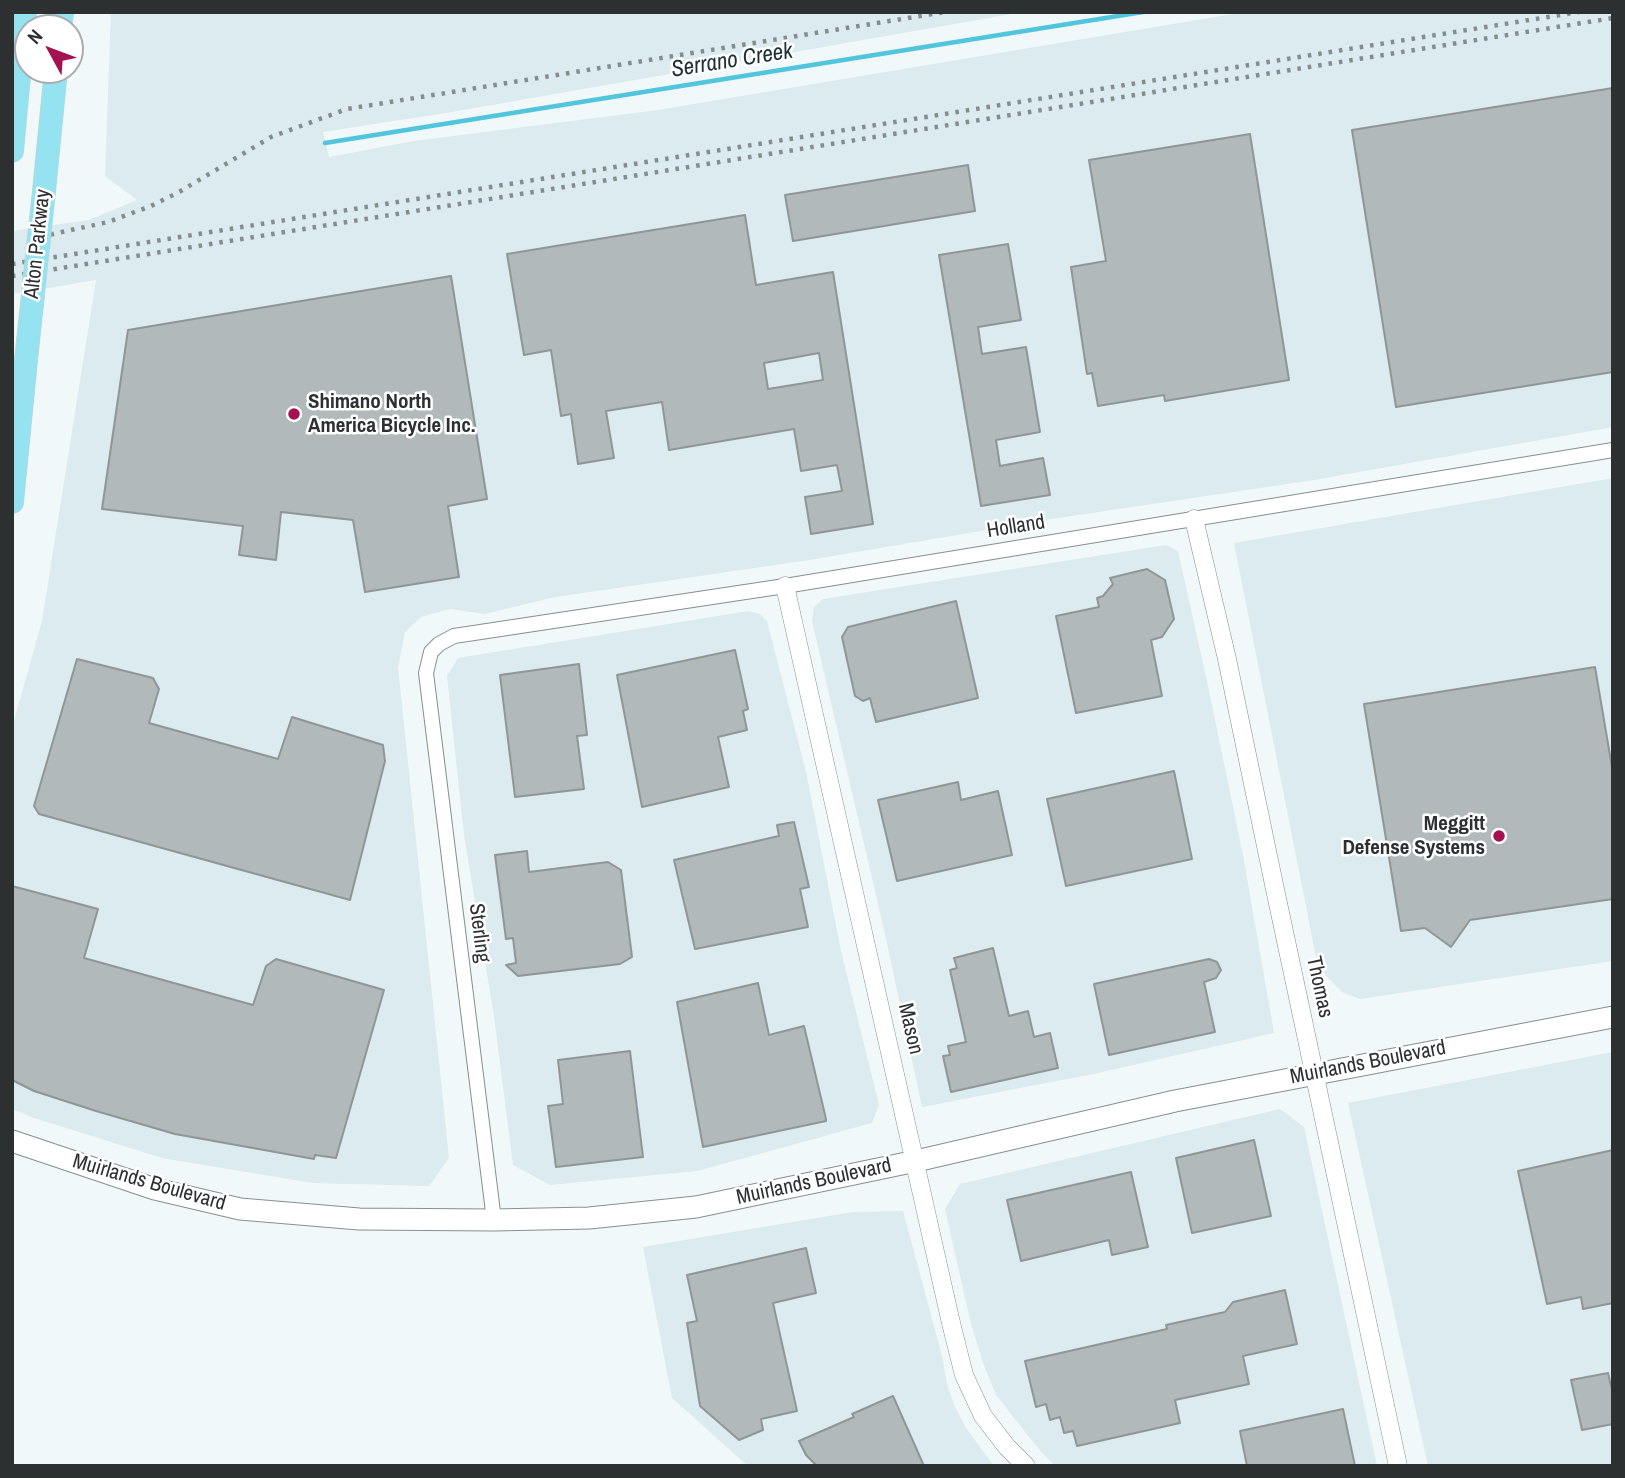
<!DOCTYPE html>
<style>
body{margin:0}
#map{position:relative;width:1625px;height:1478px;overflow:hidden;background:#f0f8f9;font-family:"Archivo Narrow",sans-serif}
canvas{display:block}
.frame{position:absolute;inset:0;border:14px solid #2d3031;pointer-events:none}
.north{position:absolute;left:14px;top:14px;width:70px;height:70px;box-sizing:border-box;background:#fff;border:2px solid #abacad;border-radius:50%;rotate:311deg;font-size:19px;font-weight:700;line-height:28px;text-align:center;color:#2d3031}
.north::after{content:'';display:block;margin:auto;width:24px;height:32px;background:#a41151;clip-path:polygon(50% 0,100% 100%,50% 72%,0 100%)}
</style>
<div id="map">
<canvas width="1625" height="1478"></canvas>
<div class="frame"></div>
<div class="north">N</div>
</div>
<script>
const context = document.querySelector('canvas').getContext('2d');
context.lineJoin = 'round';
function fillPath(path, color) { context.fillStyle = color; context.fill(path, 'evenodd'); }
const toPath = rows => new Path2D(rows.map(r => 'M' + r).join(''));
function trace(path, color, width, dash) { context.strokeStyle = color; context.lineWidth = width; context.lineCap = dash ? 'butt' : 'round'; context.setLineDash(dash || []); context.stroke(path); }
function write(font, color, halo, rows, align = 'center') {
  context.font = font + ' "Archivo Narrow",sans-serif'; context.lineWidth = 5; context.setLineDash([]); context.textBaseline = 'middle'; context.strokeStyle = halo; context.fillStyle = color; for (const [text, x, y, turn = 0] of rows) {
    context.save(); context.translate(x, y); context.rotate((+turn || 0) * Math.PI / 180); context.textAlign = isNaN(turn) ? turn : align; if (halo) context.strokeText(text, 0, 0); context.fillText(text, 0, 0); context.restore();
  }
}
fillPath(toPath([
 [111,12,1023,12,452,112,323,132,329,157,414,141,658,110,1245,12,1613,12,1613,427,1314,480,1058,518,803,561,555,597,485,614,450,609,421,617,405,632,398,667,449,1158,429,1186,313,1183,162,1158,34,1118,12,1109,12,728,42,621,96,280,12,294,12,231,89,220,137,200,105,176],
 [1613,478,1613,961,1360,999,1342,992,1318,967,1234,543],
 [1166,545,1178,551,1208,686,1243,855,1274,1033,1098,1073,922,1107,885,934,812,621,814,607,823,599],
 [749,611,760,614,767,621,806,772,841,951,879,1105,872,1123,697,1171,550,1185,513,1165,494,1016,464,835,447,676,458,658],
 [1613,1052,1613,1466,1428,1466,1348,1103],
 [1280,1109,1304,1127,1377,1466,1056,1466,1041,1452,996,1395,983,1363,970,1320,945,1209,960,1184],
 [903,1211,942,1356,947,1384,955,1407,966,1428,994,1466,748,1466,672,1398,643,1247,853,1212]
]), '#dbebef');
trace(toPath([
 [325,143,1143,12]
]), '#51c5dc', 4.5);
const building = toPath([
 [1613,88,1613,372,1396,407,1352,130,1613,88],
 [1250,134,1289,380,1165,401,1164,395,1098,406,1092,373,1087,374,1071,267,1106,261,1089,160,1250,134],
 [968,165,975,211,793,241,785,195,968,165],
 [745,215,756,285,833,272,873,524,811,534,805,497,842,491,837,465,801,471,794,429,669,450,662,402,606,411,614,458,578,464,571,414,561,416,551,350,524,355,507,254,745,215],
 [819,353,823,380,768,389,764,363,819,353],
 [1008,244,1021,320,978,327,982,354,1026,347,1040,432,996,440,1000,466,1043,458,1050,495,981,506,939,255,1008,244],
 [451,276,487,499,448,506,459,577,365,592,353,520,281,512,276,560,239,555,243,526,102,509,128,330,451,276],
 [1147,569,1165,580,1174,619,1162,637,1151,640,1162,696,1076,713,1056,616,1099,607,1097,598,1103,596,1113,584,1110,578,1147,569],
 [956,601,978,698,876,722,870,698,863,701,855,696,842,637,848,627,956,601],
 [735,650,748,709,743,711,747,730,718,737,729,787,642,807,617,675,735,650],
 [77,659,153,678,159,689,149,723,278,759,292,717,383,745,385,761,350,900,39,814,34,806,77,659],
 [579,664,587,735,577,736,584,789,515,797,500,675,579,664],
 [1595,667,1613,773,1613,899,1470,920,1451,947,1425,928,1401,931,1364,704,1595,667],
 [1174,771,1192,859,1066,886,1047,799,1174,771],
 [958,782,961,800,998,791,1012,855,897,881,878,800,958,782],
 [794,822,809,887,800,889,808,927,695,949,674,860,779,836,777,825,794,822],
 [527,851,529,872,608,862,621,870,632,957,620,964,518,976,506,965,516,963,513,938,506,939,495,855,527,851],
 [12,886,98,909,84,958,253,1005,266,966,276,959,384,990,336,1158,315,1155,314,1159,175,1134,96,1111,34,1091,12,1080,12,886],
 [993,948,1009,1016,1028,1011,1034,1037,1050,1033,1058,1068,951,1092,943,1056,950,1055,948,1046,966,1042,950,970,957,968,954,958,993,948],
 [1209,959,1217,962,1221,970,1216,978,1204,982,1215,1032,1109,1055,1094,984,1209,959],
 [758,983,769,1035,804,1026,826,1119,826,1121,703,1147,677,1002,758,983],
 [630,1051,643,1157,556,1167,548,1106,563,1104,558,1060,630,1051],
 [1254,1140,1271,1216,1192,1233,1176,1158,1254,1140],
 [1613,1150,1613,1303,1583,1309,1581,1297,1547,1304,1518,1171,1613,1150],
 [1131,1172,1148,1247,1112,1255,1109,1240,1021,1261,1007,1200,1131,1172],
 [806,1248,816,1293,773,1303,797,1411,761,1419,763,1430,739,1440,700,1406,687,1323,697,1321,687,1275,806,1248],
 [1285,1290,1297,1344,1243,1356,1249,1384,1175,1400,1180,1423,1077,1446,1073,1431,1064,1433,1060,1417,1050,1420,1046,1404,1036,1407,1025,1361,1167,1329,1166,1325,1225,1312,1233,1302,1285,1290],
 [1608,1373,1613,1394,1613,1424,1582,1430,1571,1380,1608,1373],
 [893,1396,924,1466,817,1466,806,1455,799,1441,854,1417,852,1414,893,1396],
 [1343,1409,1355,1466,1247,1466,1240,1431,1343,1409]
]);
fillPath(building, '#b2b9ba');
trace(building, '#909698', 2);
const minor = toPath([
 [494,1220,426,673,431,652,439,644,454,636,785,586,1613,450]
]);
const tertiary = toPath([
 [1194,519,1227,659,1276,894,1398,1466],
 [785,586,951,1323,964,1375,983,1416,1007,1447,1026,1466]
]);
const secondary = toPath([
 [12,1141,155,1189,240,1209,359,1219,494,1220,589,1218,696,1207,916,1161,1175,1101,1613,1017]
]);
const primary = toPath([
 [60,28,62,12],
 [12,151,25,12],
 [44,191,56,70],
 [12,502,26,360]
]);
trace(minor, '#888f90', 16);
trace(tertiary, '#888f90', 19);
trace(secondary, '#888f90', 23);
trace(primary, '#d1d1d2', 24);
trace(minor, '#fff', 14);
trace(tertiary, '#fff', 18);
trace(secondary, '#fff', 21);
trace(primary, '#95e2f1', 23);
trace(toPath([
 [30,239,108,222,151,206,179,192,271,137,347,109,945,12],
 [12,264,1579,12],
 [12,276,1613,18]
]), '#868c8d', 4.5, [3.5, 7]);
const primaryBridge = toPath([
 [26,360,44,191]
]);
trace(primaryBridge, '#d1d1d2', 24, []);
trace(primaryBridge, '#95e2f1', 23);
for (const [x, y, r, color] of [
 [294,414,7,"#a41151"],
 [1499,836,7,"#a41151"]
]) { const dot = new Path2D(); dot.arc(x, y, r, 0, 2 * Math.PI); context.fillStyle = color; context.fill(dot); trace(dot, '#fff', 2.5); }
write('21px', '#2d3031', '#fff', [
 ["Alton Parkway",38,244,-84],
 ["Holland",1016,527,-9],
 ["Sterling",479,933,83],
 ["Thomas",1319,987,78],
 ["Mason",910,1029,77],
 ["Muirlands Boulevard",1368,1063,-11],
 ["Muirlands Boulevard",814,1182,-12],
 ["Muirlands Boulevard",149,1183,16]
]);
write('bold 21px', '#2d3031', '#fff', [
 ["Shimano North",308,402],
 ["America Bicycle Inc.",308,426],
 ["Meggitt",1485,824,"right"],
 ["Defense Systems",1485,848,"right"]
], 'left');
write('italic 23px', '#1c3035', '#fff', [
 ["Serrano Creek",732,61,-9]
]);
</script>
